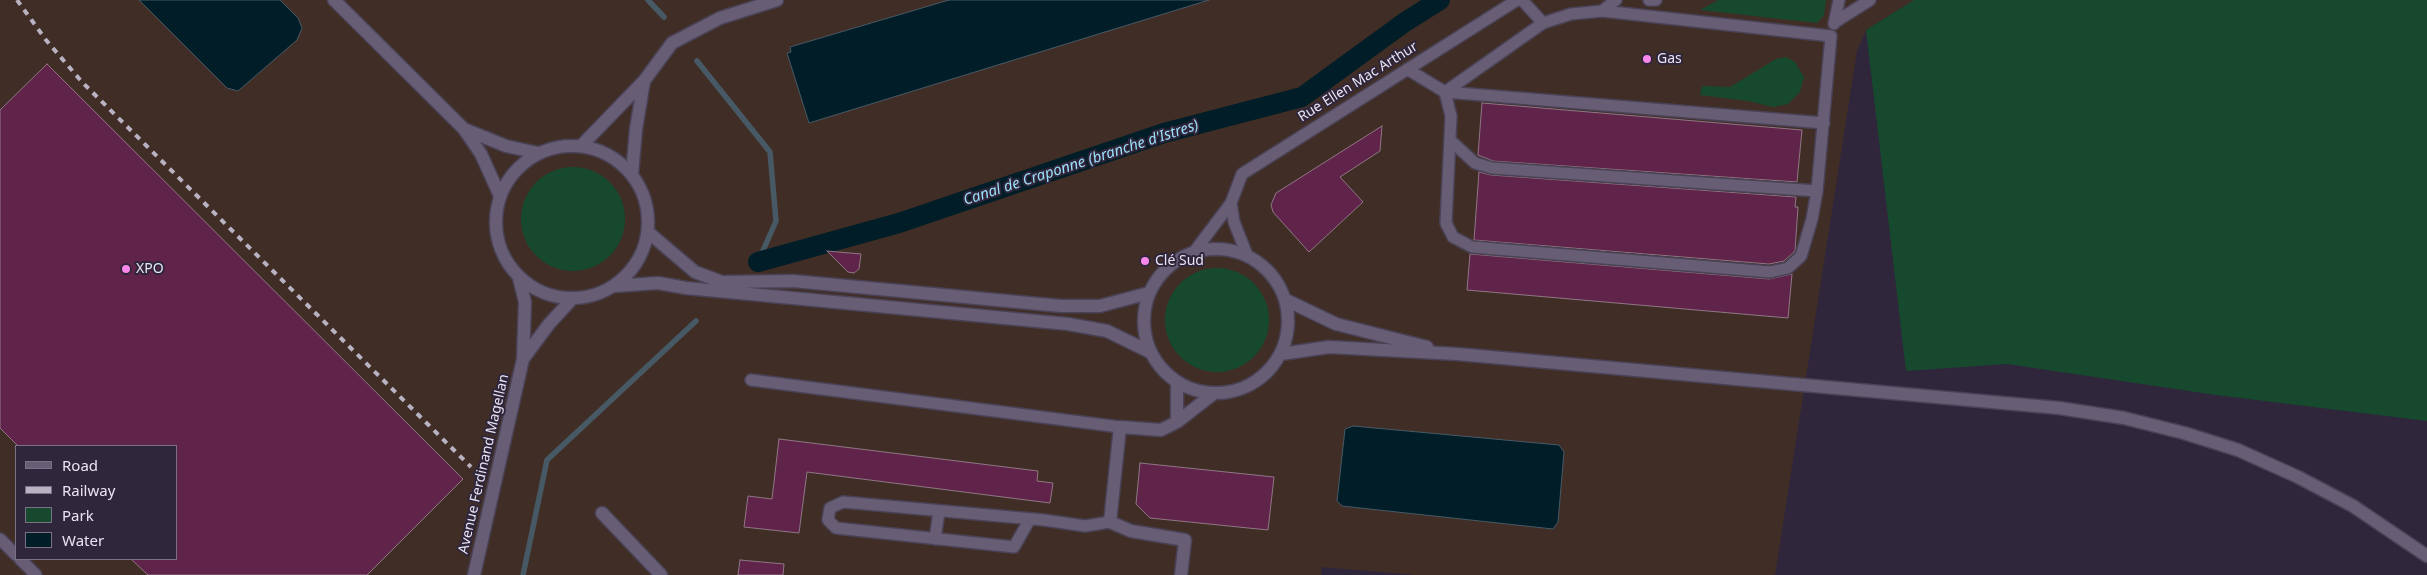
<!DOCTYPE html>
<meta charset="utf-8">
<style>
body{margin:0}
#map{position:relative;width:2427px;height:575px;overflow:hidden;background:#2f263b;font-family:"Noto Sans",sans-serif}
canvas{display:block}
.legend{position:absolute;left:15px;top:445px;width:162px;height:115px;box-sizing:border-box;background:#2f263b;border:1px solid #797284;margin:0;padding:6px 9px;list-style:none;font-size:15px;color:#e9e4f2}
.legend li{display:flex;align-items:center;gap:10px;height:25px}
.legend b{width:25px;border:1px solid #797284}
</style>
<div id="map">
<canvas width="2427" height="575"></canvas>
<ul class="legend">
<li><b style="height:6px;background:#675d75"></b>Road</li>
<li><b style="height:6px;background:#b8b2c2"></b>Railway</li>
<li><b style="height:14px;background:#16492d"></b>Park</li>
<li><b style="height:14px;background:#011d27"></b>Water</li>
</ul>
</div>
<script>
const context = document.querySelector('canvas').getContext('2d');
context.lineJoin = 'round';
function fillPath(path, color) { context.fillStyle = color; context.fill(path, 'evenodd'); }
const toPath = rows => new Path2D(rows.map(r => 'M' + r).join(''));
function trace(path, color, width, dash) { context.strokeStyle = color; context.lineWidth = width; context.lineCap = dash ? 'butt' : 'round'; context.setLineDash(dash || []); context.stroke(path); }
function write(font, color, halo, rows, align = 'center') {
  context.font = font + ' "Noto Sans",sans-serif'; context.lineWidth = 4; context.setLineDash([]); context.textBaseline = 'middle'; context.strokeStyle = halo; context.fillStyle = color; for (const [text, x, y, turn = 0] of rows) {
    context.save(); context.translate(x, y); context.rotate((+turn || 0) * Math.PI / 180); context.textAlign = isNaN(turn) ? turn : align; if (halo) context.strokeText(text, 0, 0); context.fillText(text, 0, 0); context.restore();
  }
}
fillPath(toPath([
 [0,0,1914,0,1866,30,1857,51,1775,575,1416,575,1322,567,1321,575,0,575],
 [16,446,176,446,176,559,16,559]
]), '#402e26');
fillPath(toPath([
 [1718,0,1826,0,1824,15,1817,23,1700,10],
 [1914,0,2427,0,2427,421,2216,395,2007,364,1906,371,1866,30],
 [1786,57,1795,62,1804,77,1800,92,1788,104,1773,107,1748,101,1700,95,1702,86,1730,87,1776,59],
 '521 219a52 52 0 1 1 104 0a52 52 0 1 1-104 0Z',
 '1165 320a52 52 0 1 1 104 0a52 52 0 1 1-104 0Z'
]), '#16492d');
const water = toPath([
 [139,0,280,0,298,18,302,28,297,40,238,91,227,88,139,0],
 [949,0,1209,0,809,123,787,53,791,52,790,47,949,0],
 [1353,426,1559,445,1564,452,1558,522,1553,529,1342,506,1337,501,1345,429,1353,426]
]);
fillPath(water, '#011d27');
trace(water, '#475964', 1);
trace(toPath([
 [648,0,664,17],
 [697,61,770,152,776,221,758,262],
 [523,575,547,460,696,321]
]), '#475964', 5.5);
trace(toPath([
 [758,262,899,223,1164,133,1302,97,1405,22,1440,0]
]), '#011d27', 20);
const building = toPath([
 [47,64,463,479,367,575,148,575,131,559,176,559,176,446,18,446,0,428,0,110,47,64],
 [1482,103,1802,130,1797,182,1493,161,1478,155,1482,103],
 [1382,126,1380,151,1340,177,1363,202,1309,252,1273,212,1271,205,1276,193,1382,126],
 [1479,172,1491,175,1796,197,1795,207,1798,207,1795,251,1784,261,1769,264,1474,240,1479,172],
 [827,251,861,254,859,269,854,273,848,272,827,251],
 [1470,254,1769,279,1792,274,1788,318,1467,290,1470,254],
 [779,439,1038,471,1037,481,1053,483,1050,503,807,472,799,533,744,527,748,496,772,499,779,439],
 [1140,463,1274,477,1268,530,1150,518,1136,504,1140,463],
 [740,560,784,564,783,575,738,575,740,560]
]);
fillPath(building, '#60244a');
trace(building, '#907684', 1);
const lane = toPath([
 [1649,0,1656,0],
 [1602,11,1616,0],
 [1835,22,1870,0],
 [1834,24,1839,0],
 [1407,69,1445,92,1451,116,1446,223,1453,237,1472,247,1770,272,1788,268,1801,256,1812,219,1817,191,1831,36,1602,11,1571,14,1543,23,1522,0],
 [1445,92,1824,123],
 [1445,92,1543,23],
 [1451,141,1475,163,1492,168,1817,191],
 [1231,203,1242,174,1517,0],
 [1194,252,1231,203,1234,222,1247,255],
 [751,380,1120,427],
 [1030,519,1014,547,836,528,828,520,830,508,843,502,1044,520,1085,526,1110,522],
 [0,539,16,555],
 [935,539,939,511],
 [20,559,36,575]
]);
const street = toPath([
 [334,0,464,129],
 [644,81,672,43,720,18,777,0],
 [582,145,644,81,636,129,632,174],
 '496 222a76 76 0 1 1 152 0a76 76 0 1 1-152 0Z',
 [500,196,481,154,464,129,506,146,538,153],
 [648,232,695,272,722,282,793,281,1061,306,1100,306,1149,293],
 '1144 321a72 72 0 1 1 144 0a72 72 0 1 1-144 0Z',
 [519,278,525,302,523,359,549,324,573,298],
 [615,286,658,283,686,288,1068,324,1107,331,1150,352],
 [1286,300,1336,324,1427,347],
 [1281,354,1329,347,1457,354,2059,408,2124,418,2184,433,2238,450,2298,477,2353,506,2427,556],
 [1177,382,1177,422,1213,394],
 [1177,422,1161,430,1120,427,1110,522,1131,531,1185,540,1181,575],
 [602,513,661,575],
 [474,575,523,359]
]);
trace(lane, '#494254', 14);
trace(street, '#494254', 15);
trace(lane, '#675d75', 11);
trace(street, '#675d75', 12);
trace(toPath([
 [17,0,46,40,82,82,471,467]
]), '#b8b2c2', 4, [6, 6]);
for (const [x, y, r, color] of [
 [1647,59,5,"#f987e9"],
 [1145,261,5,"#f987e9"],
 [126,269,5,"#f987e9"]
]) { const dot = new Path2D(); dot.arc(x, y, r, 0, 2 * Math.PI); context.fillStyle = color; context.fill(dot); trace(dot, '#2f263b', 2); }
write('14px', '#e9e4f2', '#2f263b', [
 ["Gas",1657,59],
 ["Clé Sud",1155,261],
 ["XPO",136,269]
], 'left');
write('14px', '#e9e4f2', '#2f263b', [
 ["Rue Ellen Mac Arthur",1358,82,-32],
 ["Avenue Ferdinand Magellan",484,464,-77]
]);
write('italic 15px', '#9cdffa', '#2f263b', [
 ["Canal de Craponne (branche d'Istres)",1081,163,-18]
]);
</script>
